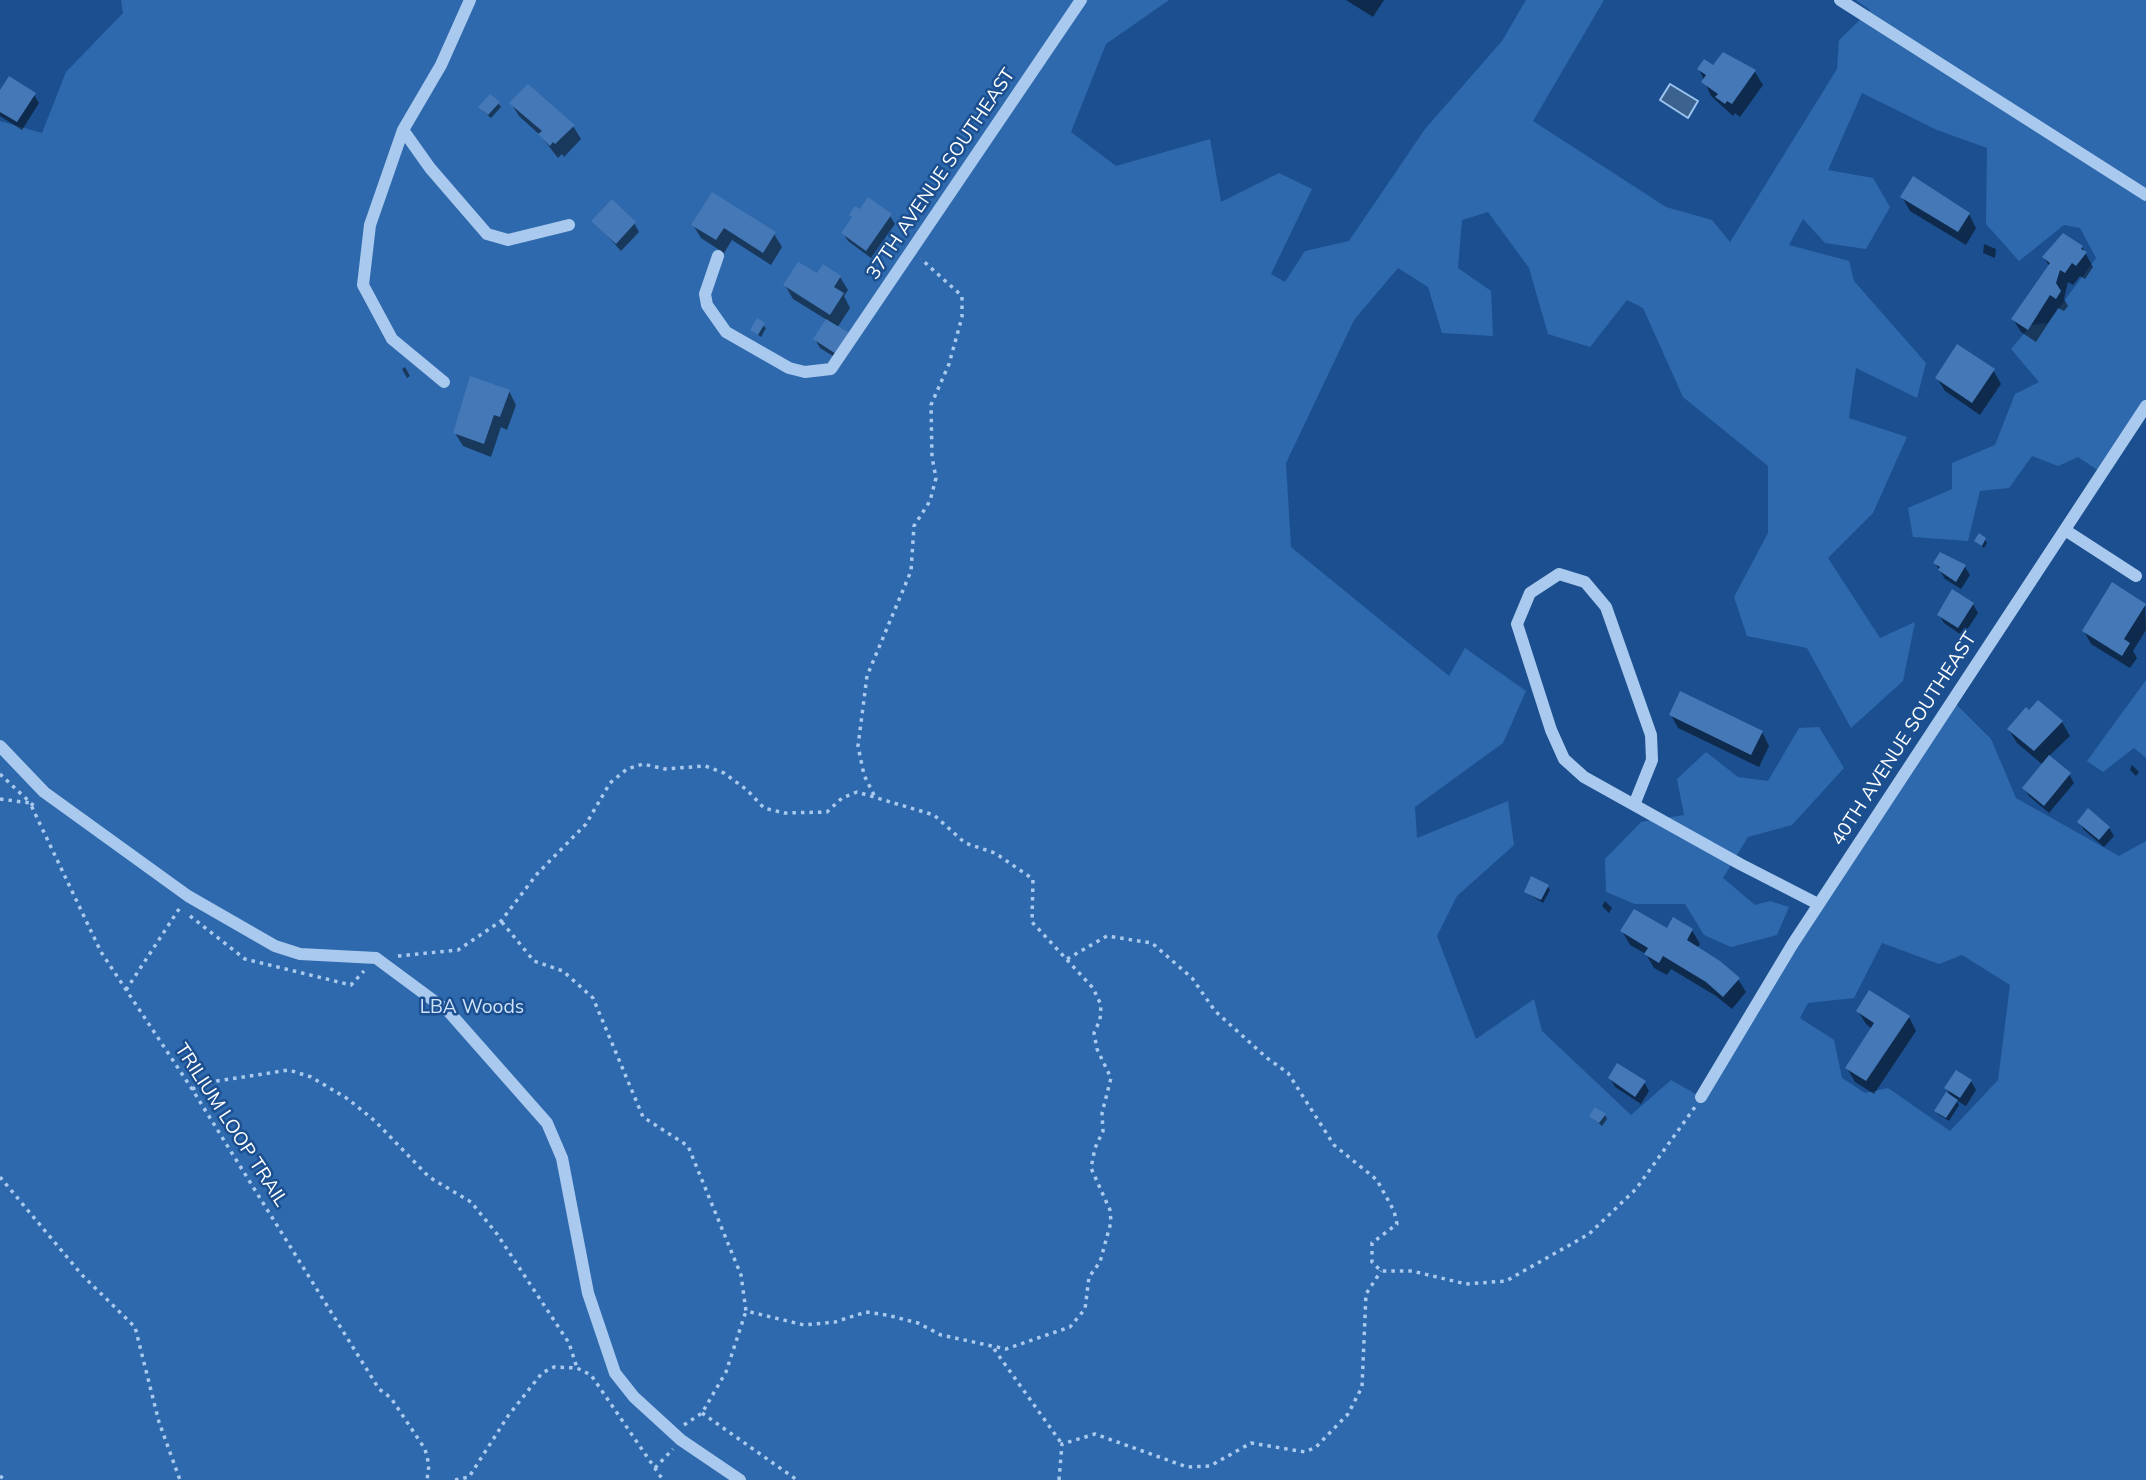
<!DOCTYPE html>
<style>
body{margin:0}
canvas{display:block;background:#1b4f8f}
</style>
<canvas width="2146" height="1480"></canvas>
<script>
const context = document.querySelector('canvas').getContext('2d');
context.lineJoin = 'round';
function fillPath(path, color) { context.fillStyle = color; context.fill(path, 'evenodd'); }
const toPath = rows => new Path2D(rows.map(r => 'M' + r).join(''));
function trace(path, color, width, dash) { context.strokeStyle = color; context.lineWidth = width; context.lineCap = dash ? 'butt' : 'round'; context.setLineDash(dash || []); context.stroke(path); }
function write(font, color, halo, rows, align = 'center') {
  context.font = font + ' Mulish,sans-serif'; context.lineWidth = 5; context.setLineDash([]); context.textBaseline = 'middle'; context.strokeStyle = halo; context.fillStyle = color; for (const [text, x, y, turn = 0] of rows) {
    context.save(); context.translate(x, y); context.rotate((+turn || 0) * Math.PI / 180); context.textAlign = isNaN(turn) ? turn : align; if (halo) context.strokeText(text, 0, 0); context.fillText(text, 0, 0); context.restore();
  }
}
fillPath(toPath([
 [121,0,1169,0,1106,44,1071,132,1116,166,1210,139,1221,202,1279,173,1312,189,1271,274,1285,282,1305,251,1349,241,1425,129,1502,41,1526,0,1604,0,1533,121,1666,207,1712,220,1730,242,1837,69,1839,40,1870,10,1856,0,2146,0,2146,406,2102,473,2078,457,2058,466,2032,456,2009,488,1980,491,1968,541,1913,537,1908,508,1952,489,1952,463,1995,445,2015,394,2039,382,2011,349,2031,325,2048,323,2096,258,2080,228,2064,225,2019,261,1986,224,1987,148,1937,130,1862,93,1828,170,1873,178,1890,207,1866,249,1825,243,1803,219,1789,245,1849,261,1854,281,1926,363,1917,398,1856,368,1849,418,1907,437,1873,513,1828,558,1880,638,1915,622,1903,681,1851,728,1807,648,1747,636,1734,597,1768,533,1768,466,1683,397,1643,308,1627,300,1590,347,1548,334,1529,268,1488,212,1462,220,1458,268,1491,291,1493,336,1442,333,1428,287,1398,268,1354,320,1286,463,1291,547,1449,676,1465,648,1526,691,1503,743,1415,807,1417,838,1508,801,1514,845,1457,896,1437,936,1476,1039,1534,999,1542,1031,1631,1115,1671,1080,1701,1097,1952,700,1991,739,2016,798,2119,856,2146,841,2146,1480,0,1480,0,121,42,133,66,72,123,13],
 [1882,943,1939,964,1962,955,2010,985,1998,1080,1950,1131,1888,1088,1865,1093,1842,1078,1834,1040,1800,1018,1808,1003,1854,998],
 [2146,680,2146,758,2134,748,2103,772,2087,761],
 [1819,727,1844,768,1792,825,1748,837,1723,878,1755,905,1770,901,1789,907,1777,935,1731,947,1704,935,1685,904,1635,904,1606,892,1605,859,1641,822,1684,815,1677,779,1706,752,1738,777,1768,781,1799,728]
]), '#2e69ad');
const water = toPath([
 [1670,84,1698,101,1688,118,1660,100,1670,84]
]);
fillPath(water, '#3c6290');
trace(water, '#9cc4f0', 2);
fillPath(toPath([
 [1346,0,1384,0,1373,17],
 [1723,54,1755,72,1763,85,1740,117,1735,113,1733,116,1711,96,1699,69,1714,68],
 [0,94,34,95,39,103,22,130,0,116],
 [498,103,501,107,491,118,483,111],
 [511,103,573,126,581,139,564,157,562,154,558,158,541,136,519,116],
 [712,194,774,234,782,247,771,265,732,240,724,253,701,238,693,225],
 [1902,197,1969,214,1976,228,1966,245,1910,211],
 [890,216,895,224,871,258,848,241,843,233],
 [594,221,634,223,639,232,621,251],
 [1984,244,1996,249,1995,258,1983,253],
 [2082,247,2093,267,2085,279,2080,276,2073,285,2068,282,2064,299,2068,306,2064,311,2058,308,2036,342,2021,332,2013,319,2050,267,2044,258],
 [817,276,840,277,848,290,844,296,850,308,837,328,841,361,820,348,815,339,827,320,793,299,785,285],
 [757,321,766,328,761,337,752,330],
 [405,367,410,376,407,378,402,369],
 [1993,370,2001,384,1980,415,1945,391,1937,378],
 [509,391,516,405,507,430,501,427,491,457,463,446,455,433],
 [1985,540,1987,543,1984,548,1976,541],
 [1935,563,1965,567,1970,575,1961,589,1945,579],
 [1973,604,1978,613,1963,636,1944,623,1939,615],
 [2145,605,2146,630,2133,651,2137,658,2130,668,2091,644,2084,631],
 [2038,702,2062,722,2070,736,2048,757,2069,774,2074,783,2049,813,2029,796,2024,788,2043,765,2017,743,2009,730],
 [1671,715,1762,732,1769,746,1759,767,1678,728],
 [2132,765,2139,772,2136,776,2130,770],
 [2079,822,2109,828,2114,836,2104,847,2084,830],
 [1547,886,1550,890,1543,903,1526,892],
 [1605,901,1612,908,1609,913,1602,906],
 [1692,930,1700,944,1697,948,1738,979,1746,992,1732,1009,1716,996,1671,969,1667,975,1654,968,1646,954,1630,945,1622,931],
 [1858,1011,1909,1017,1916,1031,1874,1094,1855,1082,1847,1068,1872,1029,1866,1024],
 [1610,1078,1644,1082,1649,1091,1641,1104,1615,1087],
 [1971,1081,1976,1090,1966,1106,1956,1100,1959,1105,1949,1121,1938,1114,1936,1111,1952,1098,1946,1088],
 [1605,1115,1607,1119,1602,1126,1591,1116]
]), '#0007');
fillPath(toPath([
 [1723,52,1756,70,1732,104,1727,101,1725,104,1715,97,1718,94,1701,82,1706,75,1697,69,1704,59,1713,65],
 [9,76,36,93,17,122,0,112,0,90],
 [528,84,575,125,555,144,553,142,550,146,538,134,542,131,509,103],
 [490,94,500,102,488,115,478,107],
 [1913,176,1970,213,1958,232,1900,197],
 [712,192,776,232,763,253,724,228,716,240,691,225],
 [868,197,892,214,866,251,841,233,852,217,849,215,855,206,860,209],
 [612,199,636,222,616,244,591,221],
 [2063,233,2083,246,2081,249,2087,252,2076,266,2072,263,2065,273,2060,270,2056,283,2061,291,2056,299,2050,295,2028,330,2011,319,2050,263,2042,257],
 [798,262,817,273,823,264,841,276,834,287,844,293,830,315,783,285],
 [757,318,765,323,758,335,750,330],
 [826,319,849,333,836,354,813,339],
 [1957,344,1995,369,1972,403,1935,378],
 [470,376,510,390,500,417,494,415,484,444,453,433],
 [1979,533,1986,538,1982,546,1974,541],
 [1940,552,1966,565,1956,582,1938,570,1940,567,1933,563],
 [2112,582,2146,604,2124,639,2130,643,2122,656,2082,631],
 [1952,589,1974,603,1958,628,1937,615],
 [1680,691,1763,731,1751,755,1669,715],
 [2038,700,2063,721,2034,751,2007,729,2026,707,2029,710],
 [2049,755,2071,773,2044,806,2022,788],
 [2088,808,2110,827,2099,840,2077,822],
 [1531,876,1549,885,1541,900,1524,892],
 [1634,909,1667,928,1673,917,1693,929,1687,940,1720,961,1740,978,1723,997,1706,982,1663,956,1659,963,1644,954,1648,948,1620,931],
 [1869,990,1910,1016,1866,1081,1845,1068,1874,1023,1856,1011],
 [1617,1063,1646,1081,1635,1097,1608,1078],
 [1956,1070,1972,1080,1960,1098,1944,1088],
 [1946,1092,1958,1100,1946,1118,1934,1111],
 [1595,1107,1606,1114,1599,1123,1589,1116]
]), '#4478b7');
trace(toPath([
 [0,774,35,807],
 [874,795,864,775,858,746,867,676,911,571,914,526,930,501,936,478,932,457,931,405,949,364,962,317,962,296,921,259],
 [0,799,30,803,101,952,192,1089,379,1389,391,1398,425,1449,429,1465,427,1480],
 [190,916,245,959,351,985,364,971],
 [398,956,458,950,501,921,537,874,586,824,610,783,627,769,643,764,665,769,705,766,724,773,747,790,764,808,784,813,827,812,842,798,857,792,934,815,965,843,995,853,1033,879,1032,922,1093,988,1101,1005,1100,1020,1094,1033,1097,1049,1111,1078,1102,1113,1103,1131,1095,1148,1091,1168,1110,1210,1111,1222,1100,1262,1089,1277,1085,1309,1070,1327,1006,1349,941,1335,918,1323,887,1315,866,1312,835,1322,804,1325,746,1311,741,1275,688,1146,643,1117,593,998,563,971,534,961,501,921],
 [1067,959,1107,936,1152,943,1192,978,1215,1011,1267,1058,1288,1073,1334,1145,1377,1180,1394,1211,1397,1224,1372,1243,1372,1262,1381,1271,1412,1271,1466,1284,1506,1281,1589,1234,1636,1189,1695,1107],
 [126,990,181,906],
 [192,1089,217,1081,289,1070,311,1077,348,1099,375,1121,429,1177,471,1202,497,1234,569,1343,577,1368],
 [0,1177,82,1275,135,1327,159,1422,180,1480],
 [994,1349,1062,1444],
 [702,1413,797,1480],
 [684,1425,702,1413,726,1372,746,1311],
 [655,1468,673,1449],
 [0,1476,5,1480],
 [455,1480,469,1477,508,1416,542,1373,554,1367,577,1368,591,1375,663,1480],
 [1059,1480,1062,1444,1095,1434,1187,1467,1210,1466,1251,1443,1305,1452,1316,1447,1348,1414,1362,1387,1366,1294,1381,1271]
]), '#a9c9ee', 3.5, [3.5, 5]);
trace(toPath([
 [1840,0,2146,195],
 [403,130,430,168,487,234,508,240,569,225],
 [718,256,705,294,707,305,726,332,789,368,805,372,831,369,1081,0],
 [444,382,392,339,363,285,370,225,403,130,441,65,470,0],
 [2065,530,2136,576],
 [0,746,44,792,188,896,275,946,300,954,376,958,449,1012,547,1123,562,1158,588,1293,615,1373,634,1397,681,1440,740,1480],
 [1634,805,1652,760,1651,735,1606,607,1585,582,1559,574,1530,593,1517,624,1551,730,1564,759,1584,777,1740,864,1818,904],
 [1701,1097,1792,945,2146,406]
]), '#a9c9ee', 12);
write('19px', '#fff', '#1b4f8f', [
 ["37TH AVENUE SOUTHEAST",941,174,-56],
 ["40TH AVENUE SOUTHEAST",1904,739,-57],
 ["TRILIUM LOOP TRAIL",231,1125,57]
]);
write('19px', '#cfe3fa', '#1b4f8f', [
 ["LBA Woods",472,1007]
]);
</script>
